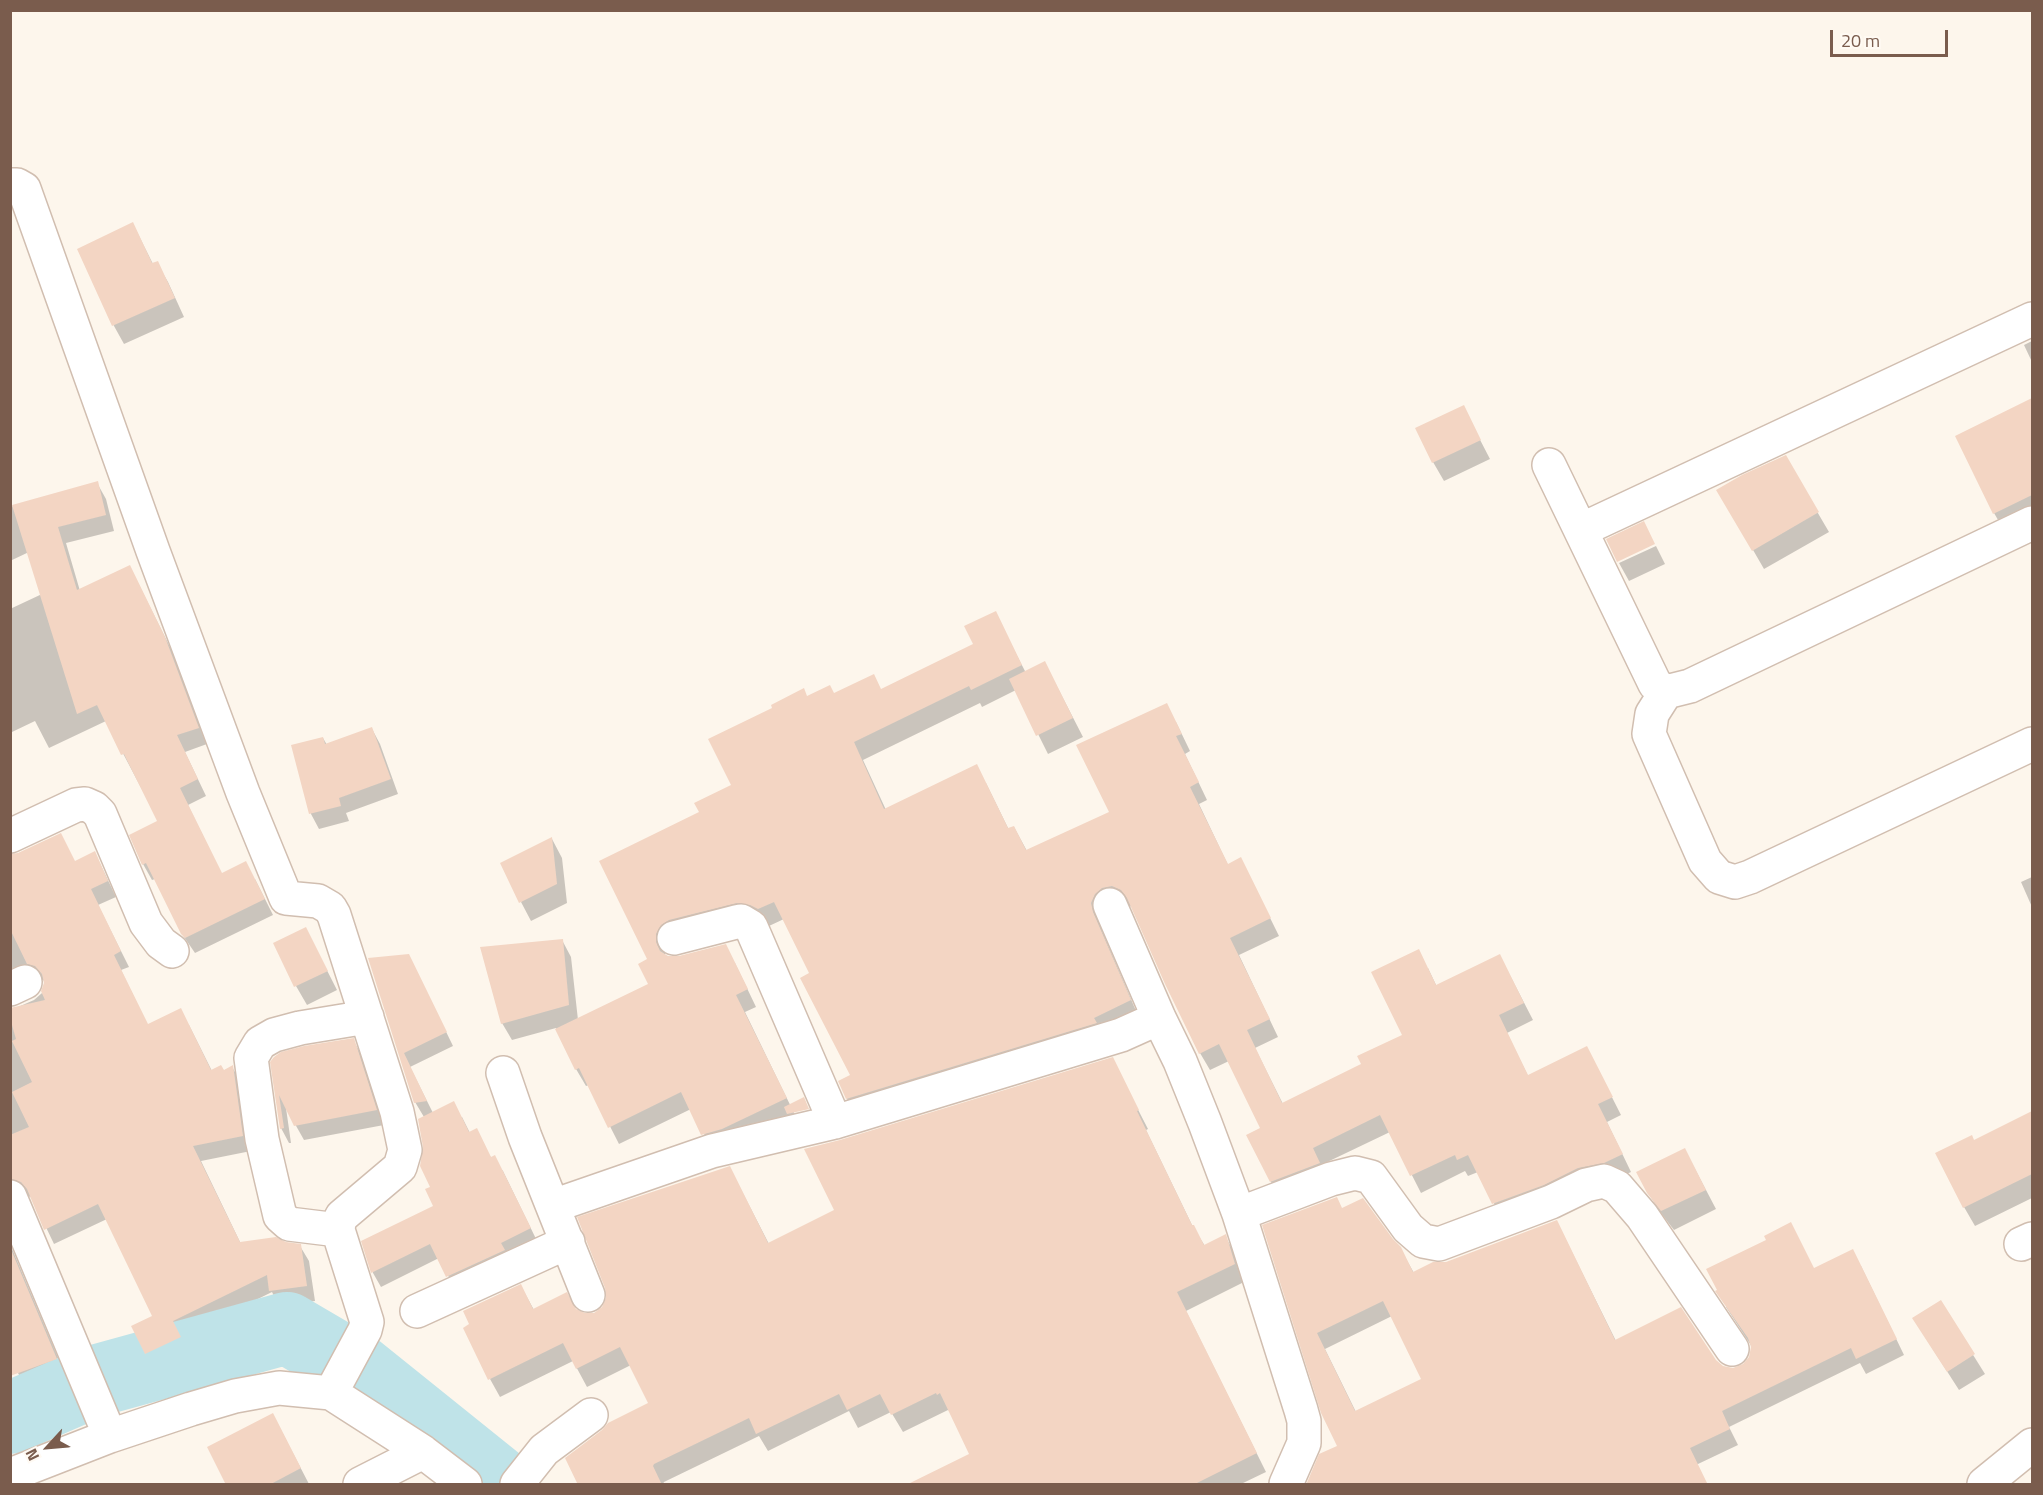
<!DOCTYPE html>
<style>
body{margin:0}
#map{position:relative;width:2043px;height:1495px;overflow:hidden;background:#fdf6ec;font-family:"Titillium Web",sans-serif}
canvas{display:block}
.frame{position:absolute;inset:0;border:12px solid #7a5c4d;pointer-events:none}
.north{position:absolute;left:18px;top:1417px;width:60px;height:60px;-webkit-text-stroke:4px #fffaf3;paint-order:stroke;rotate:244deg;font-size:16px;font-weight:700;line-height:24px;text-align:center;color:#7a5c4d}
.north::after{content:'';display:block;margin:auto;width:21px;height:27px;background:#7a5c4d;clip-path:polygon(50% 0,100% 100%,50% 72%,0 100%)}
.scale{position:absolute;left:1830px;top:30px;width:118px;height:27px;box-sizing:border-box;border:3px solid #7a5c4d;border-top:0;padding-left:8px;font-size:18px;line-height:21px;white-space:nowrap;color:#7a5c4d;-webkit-text-stroke:4px #fffaf3;paint-order:stroke}
</style>
<div id="map">
<canvas width="2043" height="1495"></canvas>
<div class="frame"></div>
<div class="north">N</div>
<div class="scale">20 m</div>
</div>
<script>
const context = document.querySelector('canvas').getContext('2d');
context.lineJoin = 'round';
function fillPath(path, color) { context.fillStyle = color; context.fill(path, 'evenodd'); }
const toPath = rows => new Path2D(rows.map(r => 'M' + r).join(''));
function trace(path, color, width, dash) { context.strokeStyle = color; context.lineWidth = width; context.lineCap = dash ? 'butt' : 'round'; context.setLineDash(dash || []); context.stroke(path); }
fillPath(toPath([
 [133,224,153,264,157,263,168,282,184,317,124,344,114,326,79,250],
 [2032,341,2032,362,2024,345],
 [1463,407,1490,459,1444,481,1433,462],
 [2006,437,2032,492,2032,519,2005,532,1994,513],
 [1785,457,1829,532,1764,569,1719,491],
 [97,483,106,499,114,531,66,543,80,591,138,583,174,655,207,744,185,752,206,796,188,805,222,875,255,879,273,915,195,953,182,934,155,879,152,880,143,864,159,822,106,721,49,748,35,721,12,732,10,729,10,609,42,594,29,552,10,561,10,507],
 [1656,546,1665,564,1629,581,1619,563],
 [995,613,1026,673,1045,663,1083,737,1048,754,1016,690,982,707,980,703,863,760,886,810,986,783,1009,830,1014,827,1027,851,1111,813,1176,722,1190,751,1185,754,1207,800,1199,804,1228,865,1241,859,1279,936,1239,955,1278,1037,1255,1048,1283,1104,1363,1065,1404,1035,1428,968,1437,987,1500,956,1533,1020,1507,1033,1528,1076,1587,1048,1621,1115,1607,1122,1631,1172,1614,1180,1503,1221,1478,1172,1468,1176,1465,1171,1421,1193,1390,1132,1321,1165,1281,1199,1271,1182,1262,1129,1229,1061,1210,1070,1200,1053,1132,907,1122,903,1100,922,1102,931,1139,1018,857,1116,847,1099,852,1076,811,974,784,919,769,926,761,921,670,942,665,951,665,955,669,958,735,963,756,1007,745,1012,795,1115,713,1151,691,1109,619,1144,589,1085,586,1086,576,1069,556,1028,512,1040,502,1023,562,940,571,957,578,1020,650,985,649,960,601,861,701,813,733,786,807,697,881,690,975,645],
 [372,729,380,744,398,794,346,813,349,821,319,829,311,814,293,746,323,738,327,745],
 [552,839,562,858,567,903,531,921,521,902],
 [95,853,116,897,98,905,129,967,121,970,148,1026,189,1025,212,1071,223,1071,232,1067,241,1082,251,1151,201,1161,241,1244,300,1246,309,1261,315,1301,279,1306,272,1292,181,1337,188,1353,155,1369,133,1327,154,1316,107,1219,54,1244,32,1198,23,1193,10,1196,10,1009,18,1007,34,1000,42,993,45,984,45,981,37,978,10,987,10,856,76,863],
 [2032,877,2032,907,2021,882],
 [306,929,337,990,307,1005,296,986],
 [370,960,416,970,453,1046,410,1067,433,1113,462,1117,470,1133,503,1171,538,1243,456,1291,439,1258,381,1287,373,1273,363,1242,435,1207,425,1147,424,1117,415,1102],
 [353,1040,361,1054,384,1125,304,1140,286,1108,291,1143,289,1143,281,1128,272,1062],
 [1112,1059,1148,1129,1146,1130,1193,1227,1205,1246,1225,1236,1235,1254,1244,1282,1186,1311,1266,1472,1241,1484,961,1484,971,1454,950,1411,948,1410,903,1432,891,1412,858,1428,849,1411,768,1451,759,1436,664,1482,663,1484,580,1484,650,1404,631,1365,587,1387,573,1361,500,1397,490,1379,521,1286,534,1310,576,1311,584,1315,595,1314,603,1308,730,1168,769,1244,836,1211,841,1141],
 [2032,1113,2032,1198,1975,1226,1964,1207,1974,1141],
 [1685,1150,1716,1209,1674,1230,1660,1212,1648,1192],
 [1342,1210,1392,1240,1400,1248,1414,1273,1446,1263,1565,1238,1616,1341,1715,1361,1723,1367,1733,1369,1744,1365,1750,1357,1752,1347,1726,1307,1814,1269,1861,1266,1904,1355,1866,1374,1860,1363,1729,1427,1738,1445,1698,1464,1339,1446,1264,1226],
 [1392,1316,1423,1379,1356,1412,1325,1349],
 [10,1244,65,1374,26,1389,10,1357],
 [1940,1302,1985,1374,1959,1390,1925,1337],
 [283,1434,309,1484,228,1484]
]), '#0003');
trace(toPath([
 [10,1418,95,1381,287,1328,357,1369,500,1484]
]), '#bfe3e8', 72);
fillPath(toPath([
 [133,222,152,263,158,261,175,298,112,326,77,249],
 [2032,398,2032,495,1993,514,1955,436],
 [1464,405,1481,440,1432,463,1415,428],
 [1786,455,1819,512,1752,551,1716,490,1742,475],
 [98,481,106,515,58,527,77,590,130,565,165,637,199,728,177,735,198,779,180,788,222,873,246,861,265,899,185,938,181,934,146,863,142,865,129,835,157,821,124,754,121,755,97,705,77,714,12,505],
 [1644,521,1655,544,1617,562,1606,539],
 [996,611,1022,665,971,690,969,686,854,742,884,809,977,764,1008,828,1014,826,1026,850,1109,812,1076,745,1167,703,1182,734,1176,736,1199,782,1190,787,1228,864,1241,857,1271,918,1230,938,1270,1019,1247,1030,1282,1103,1361,1064,1357,1056,1402,1035,1371,972,1419,949,1436,985,1500,954,1524,1003,1499,1015,1528,1075,1587,1046,1613,1097,1598,1104,1623,1154,1604,1163,1578,1168,1544,1185,1492,1204,1468,1155,1457,1160,1455,1155,1410,1176,1380,1115,1313,1148,1320,1163,1270,1182,1246,1135,1260,1128,1219,1044,1199,1054,1165,984,1127,898,1121,890,1112,886,1102,888,1095,894,1091,903,1093,912,1131,1000,1094,1018,1097,1023,846,1099,838,1081,850,1075,800,978,809,973,774,902,758,909,750,905,737,903,669,920,661,925,656,934,656,942,660,951,668,956,679,956,726,944,748,989,736,995,787,1098,722,1129,701,1135,681,1092,608,1128,579,1068,575,1070,555,1029,648,984,638,964,647,959,599,861,699,812,694,803,731,785,708,739,772,708,771,705,804,688,807,696,830,685,834,693,874,674,881,689,973,644,964,626],
 [1045,661,1073,718,1036,736,1009,679],
 [372,727,391,779,339,798,341,806,309,814,291,745,323,737,325,744],
 [61,833,75,861,95,851,108,881,91,889,121,951,114,955,148,1024,181,1008,211,1070,221,1065,224,1070,233,1065,243,1136,193,1146,240,1242,276,1237,286,1242,301,1244,307,1286,269,1291,267,1275,173,1321,181,1337,145,1354,131,1326,152,1316,98,1204,44,1230,27,1189,21,1182,10,1179,10,1135,29,1127,12,1092,32,1082,12,1041,16,1039,10,1018,10,1008,45,1000,41,991,44,983,42,974,35,966,27,964,10,929,10,854,18,853],
 [552,837,557,884,519,903,500,863],
 [306,927,328,971,294,987,273,943],
 [563,939,569,1005,501,1024,480,947],
 [409,954,447,1032,404,1053,427,1101,414,1103,368,958],
 [354,1038,377,1110,294,1126,279,1095,284,1128,280,1129,270,1062,274,1057,281,1052,304,1046],
 [1113,1057,1139,1110,1137,1111,1192,1225,1194,1225,1204,1245,1226,1234,1235,1264,1177,1292,1257,1453,1193,1485,906,1485,969,1454,940,1393,937,1395,936,1393,891,1415,880,1394,847,1410,839,1394,756,1434,749,1418,654,1464,653,1466,662,1485,578,1485,565,1458,602,1430,608,1423,648,1403,620,1347,576,1369,563,1343,488,1380,463,1328,469,1324,463,1311,521,1284,533,1309,567,1292,576,1309,585,1313,594,1313,602,1307,606,1298,605,1288,577,1217,730,1166,768,1243,834,1210,804,1149,840,1140],
 [804,1097,809,1109,787,1114,784,1107],
 [454,1101,469,1132,477,1128,491,1157,495,1155,531,1228,501,1243,505,1250,446,1277,430,1244,371,1273,361,1241,433,1206,425,1189,430,1187,420,1166,423,1147,418,1119],
 [2032,1111,2032,1174,1963,1208,1935,1153,1972,1135,1974,1140],
 [1685,1148,1706,1190,1661,1211,1647,1193,1636,1172],
 [1337,1197,1342,1208,1363,1198,1393,1239,1401,1247,1413,1272,1433,1262,1446,1262,1557,1220,1615,1340,1681,1307,1716,1360,1723,1366,1733,1368,1743,1364,1749,1357,1751,1347,1748,1338,1715,1291,1717,1290,1706,1269,1766,1240,1764,1236,1791,1222,1814,1268,1853,1249,1897,1339,1856,1359,1851,1348,1722,1411,1730,1429,1690,1448,1708,1485,1306,1485,1319,1454,1337,1446,1321,1413,1262,1225],
 [1383,1301,1421,1379,1355,1411,1317,1333],
 [10,1247,57,1359,10,1376],
 [1941,1300,1975,1354,1947,1372,1912,1318],
 [273,1413,301,1468,269,1485,226,1485,207,1447]
]), '#f3d5c3');
const minor = toPath([
 [10,185,17,185,24,189,153,551,243,793,286,898,318,901,330,908,334,915,397,1112,405,1150,400,1167,342,1216,339,1222,338,1230,367,1322,365,1330,331,1393],
 [1549,465,1655,684,1666,692,1690,686,2032,523],
 [1581,530,2032,319],
 [1666,692,1652,714,1649,734,1705,861,1719,877,1735,882,1750,877,2032,744],
 [10,836,76,805,85,804,94,808,100,814,146,923,161,943,172,951],
 [1110,905,1159,1018,1180,1061,1205,1123,1239,1214,1301,1410,1304,1421,1304,1443,1286,1484],
 [674,938,736,922,741,921,751,927,835,1122],
 [10,989,25,982],
 [503,1073,525,1137,588,1295],
 [10,1197,110,1436],
 [553,1206,712,1151,835,1122,1121,1035,1159,1018],
 [1239,1214,1331,1179,1355,1173,1371,1177,1408,1228,1423,1241,1439,1244,1551,1202,1586,1185,1604,1181,1617,1187,1642,1216,1732,1349],
 [338,1230,289,1224,280,1216,262,1139,251,1058,260,1043,274,1035,300,1028,367,1017],
 [2021,1244,2032,1239],
 [417,1311,568,1242],
 [10,1475,110,1436,191,1409,235,1396,279,1388,331,1393,423,1452,465,1484],
 [360,1484,423,1452],
 [517,1484,544,1450,591,1415],
 [1984,1484,2032,1445]
]);
trace(minor, '#d1beb0', 36);
trace(minor, '#fff', 33);
</script>
